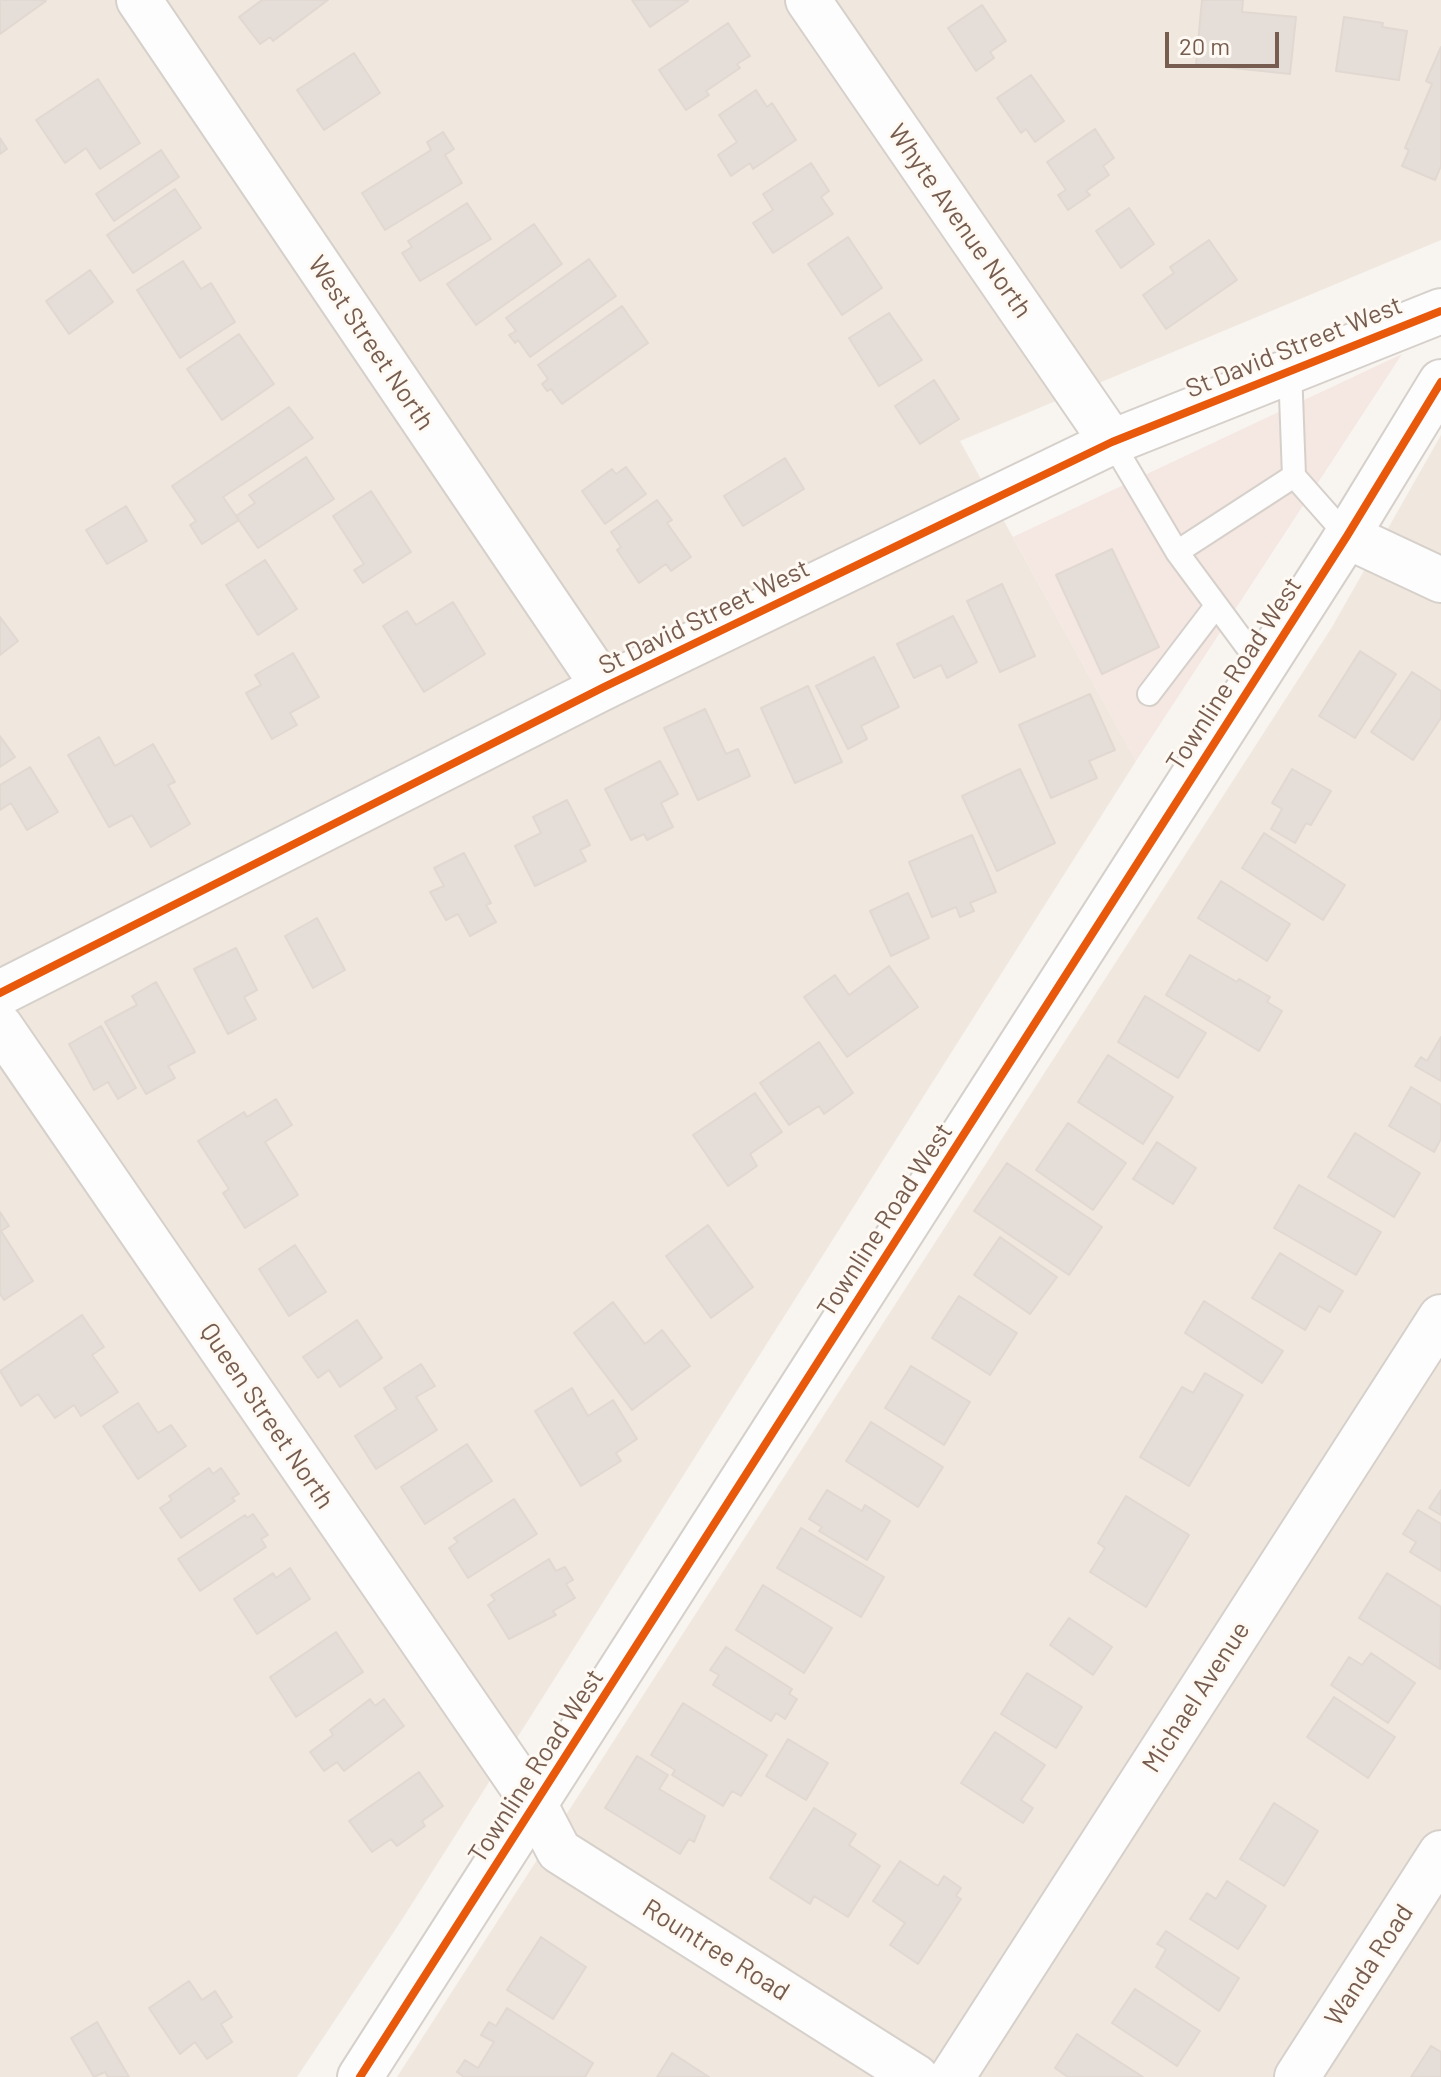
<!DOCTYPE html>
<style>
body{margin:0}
#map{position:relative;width:1441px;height:2077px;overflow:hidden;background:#f8f4f0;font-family:Barlow,sans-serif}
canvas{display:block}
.scale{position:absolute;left:1165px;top:32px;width:114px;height:36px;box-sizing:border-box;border:4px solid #765d50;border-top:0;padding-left:10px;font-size:24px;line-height:28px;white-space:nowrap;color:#765d50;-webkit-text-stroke:6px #fef9f3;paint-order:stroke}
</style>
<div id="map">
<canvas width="1441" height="2077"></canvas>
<div class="scale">20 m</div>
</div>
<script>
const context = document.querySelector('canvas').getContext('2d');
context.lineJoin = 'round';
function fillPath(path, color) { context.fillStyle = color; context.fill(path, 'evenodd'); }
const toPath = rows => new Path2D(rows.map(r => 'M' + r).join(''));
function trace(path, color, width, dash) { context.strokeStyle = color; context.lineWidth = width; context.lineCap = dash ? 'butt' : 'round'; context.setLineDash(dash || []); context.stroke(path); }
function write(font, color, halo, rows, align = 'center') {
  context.font = font + ' Barlow,sans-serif'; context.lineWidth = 6; context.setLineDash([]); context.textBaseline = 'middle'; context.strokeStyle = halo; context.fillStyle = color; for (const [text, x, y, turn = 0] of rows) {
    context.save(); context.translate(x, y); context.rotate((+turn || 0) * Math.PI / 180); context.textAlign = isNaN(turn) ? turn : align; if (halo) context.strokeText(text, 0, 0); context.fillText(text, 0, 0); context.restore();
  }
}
fillPath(toPath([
 [0,0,1441,0,1441,240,960,441,1136,761,401,1921,297,2077,0,2077],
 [1441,435,1441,2077,397,2077,1332,627]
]), '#f0e7de');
fillPath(toPath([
 [1402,354,1136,761,1013,537]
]), '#f5e7e2');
const building = toPath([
 [0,0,45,0,46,1,0,34,0,0],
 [262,0,328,0,273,41,270,37,260,44,239,17,262,0],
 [632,0,687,0,688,1,650,27,632,0],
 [1202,0,1243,0,1242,12,1296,17,1290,74,1196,64,1202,0],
 [982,5,1006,41,990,52,994,58,976,71,948,28,982,5],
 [1344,17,1383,23,1382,27,1407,31,1399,80,1336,71,1344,17],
 [728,23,750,56,737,64,740,68,706,91,709,95,686,110,659,70,728,23],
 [1441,47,1441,166,1435,180,1402,166,1409,150,1405,148,1432,84,1426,81,1441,47],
 [354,53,380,93,324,130,297,90,354,53],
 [1031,75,1064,121,1035,142,1026,129,1021,133,997,98,1031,75],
 [98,79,140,143,100,169,86,148,65,163,36,120,98,79],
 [756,90,767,107,772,103,796,140,753,169,750,163,731,176,718,155,737,142,719,115,756,90],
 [1095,129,1114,158,1103,166,1109,175,1086,191,1090,195,1068,210,1058,195,1066,190,1047,162,1095,129],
 [443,132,454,149,445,155,462,183,385,230,362,193,431,150,427,142,443,132],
 [0,138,7,149,0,154,0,138],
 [161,150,179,177,114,221,96,194,161,150],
 [811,163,829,191,821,197,833,214,773,253,753,223,773,210,763,194,811,163],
 [175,189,201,228,133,273,107,235,175,189],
 [467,203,491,239,420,281,402,253,412,247,408,241,467,203],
 [1129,208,1154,244,1121,268,1096,231,1129,208],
 [534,224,562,264,476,325,447,284,534,224],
 [848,237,882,288,842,315,808,264,848,237],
 [1209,240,1237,280,1166,329,1143,295,1174,273,1170,267,1209,240],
 [589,259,616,296,530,357,518,340,515,343,509,335,516,331,506,318,589,259],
 [183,261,201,289,211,283,235,322,180,358,137,290,183,261],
 [90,270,113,302,69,334,46,301,90,270],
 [622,306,648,343,562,404,551,389,547,391,542,384,548,379,538,365,622,306],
 [889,313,922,360,879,386,849,338,889,313],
 [239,334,274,384,222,420,187,369,239,334],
 [934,380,959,419,920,444,895,406,934,380],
 [289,407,313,438,223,497,239,520,202,544,190,525,196,521,172,486,289,407],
 [306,457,334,499,258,548,236,516,255,503,249,495,306,457],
 [785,458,804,489,743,526,724,496,785,458],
 [626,467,646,494,605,524,582,491,612,469,616,474,626,467],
 [371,491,411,552,363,583,354,570,364,564,333,516,371,491],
 [657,500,672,520,667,523,691,557,671,571,666,564,639,583,617,550,621,547,611,532,657,500],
 [126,506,147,541,107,564,86,530,126,506],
 [1112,549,1159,647,1102,674,1056,575,1112,549],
 [265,560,297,609,258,635,226,585,265,560],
 [1002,584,1035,656,1000,672,967,601,1002,584],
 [453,602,485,654,424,692,383,626,407,611,416,625,453,602],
 [953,616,977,662,947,678,941,665,914,678,897,644,953,616],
 [0,617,18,641,0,655,0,617],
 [1360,651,1396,674,1355,738,1319,716,1360,651],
 [293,653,319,697,290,713,297,725,272,739,246,693,261,685,255,675,293,653],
 [874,657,899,707,861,726,867,739,848,749,816,686,874,657],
 [1412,672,1441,691,1441,718,1413,760,1371,732,1412,672],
 [808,686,842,762,795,783,761,708,808,686],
 [1090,694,1115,750,1089,761,1097,778,1051,798,1019,725,1090,694],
 [705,709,726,754,738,749,750,776,698,800,664,728,705,709],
 [0,736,15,757,0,767,0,736],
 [99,737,115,766,153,744,175,782,168,785,190,824,151,847,132,815,109,827,68,755,99,737],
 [660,761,678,794,661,803,673,827,647,840,644,834,631,840,605,789,660,761],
 [30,767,58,812,27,830,11,803,0,810,0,785,30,767],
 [1020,769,1055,843,997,871,962,796,1020,769],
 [1292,769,1331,791,1311,825,1306,823,1295,843,1271,829,1282,809,1272,803,1292,769],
 [567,800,590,845,580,850,586,861,535,886,515,846,541,833,533,817,567,800],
 [1264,833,1345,885,1323,920,1242,868,1264,833],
 [972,835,996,892,970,903,974,911,960,917,956,907,932,917,909,862,972,835],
 [464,853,491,903,486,905,496,922,470,936,458,914,446,920,430,892,444,886,434,868,464,853],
 [1221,881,1290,924,1267,961,1198,918,1221,881],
 [908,893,929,938,891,956,870,911,908,893],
 [317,918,345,970,313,988,285,936,317,918],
 [236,948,257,990,244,997,256,1019,228,1034,194,969,236,948],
 [1190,955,1237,982,1239,979,1270,997,1267,1002,1282,1011,1259,1051,1166,995,1190,955],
 [889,966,918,1007,847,1057,804,997,835,975,849,995,889,966],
 [156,982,195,1052,168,1066,175,1078,146,1094,105,1022,137,1005,132,996,156,982],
 [1145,996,1206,1033,1178,1078,1118,1042,1145,996],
 [101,1026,136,1088,118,1099,108,1082,94,1090,69,1044,101,1026],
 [1441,1037,1441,1081,1415,1066,1421,1057,1427,1061,1441,1037],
 [819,1042,853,1093,824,1114,819,1106,789,1125,760,1083,819,1042],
 [1108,1055,1173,1097,1143,1144,1078,1102,1108,1055],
 [1411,1087,1441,1105,1441,1139,1434,1152,1389,1126,1411,1087],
 [755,1093,782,1132,750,1154,757,1166,728,1186,693,1135,755,1093],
 [276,1099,292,1125,265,1142,298,1195,245,1228,223,1193,229,1189,198,1141,244,1112,247,1117,276,1099],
 [1068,1123,1126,1163,1093,1210,1036,1170,1068,1123],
 [1355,1133,1420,1173,1394,1217,1328,1177,1355,1133],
 [1157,1142,1196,1168,1173,1204,1133,1179,1157,1142],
 [1007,1163,1102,1227,1069,1275,974,1211,1007,1163],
 [1299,1185,1381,1232,1356,1275,1274,1228,1299,1185],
 [0,1212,9,1226,1,1231,33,1281,4,1300,0,1294,0,1212],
 [708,1225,753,1287,711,1318,666,1256,708,1225],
 [1000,1237,1057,1277,1030,1314,974,1275,1000,1237],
 [295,1245,326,1292,289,1316,259,1269,295,1245],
 [1280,1253,1343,1291,1330,1312,1319,1306,1305,1330,1252,1298,1280,1253],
 [959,1296,1017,1333,990,1375,932,1338,959,1296],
 [1204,1301,1283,1351,1262,1383,1185,1333,1204,1301],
 [613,1302,645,1344,662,1330,690,1366,632,1410,574,1333,613,1302],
 [82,1315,104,1347,92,1355,118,1392,81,1416,74,1405,55,1418,38,1394,21,1406,0,1371,82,1315],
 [357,1320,382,1358,340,1387,329,1370,318,1378,303,1357,357,1320],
 [421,1364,435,1386,416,1397,437,1430,376,1469,355,1436,397,1409,384,1388,421,1364],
 [911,1366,970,1402,944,1445,885,1408,911,1366],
 [1205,1373,1243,1395,1189,1486,1140,1457,1182,1387,1193,1393,1205,1373],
 [572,1388,588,1416,613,1400,637,1439,616,1453,621,1461,581,1486,535,1411,572,1388],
 [138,1403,158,1433,171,1425,186,1446,138,1479,103,1426,138,1403],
 [871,1422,943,1467,918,1507,846,1461,871,1422],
 [467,1444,492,1481,425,1524,401,1487,467,1444],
 [209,1468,213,1474,221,1468,239,1494,232,1498,235,1501,181,1538,160,1508,172,1500,169,1496,209,1468],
 [827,1490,862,1511,865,1505,890,1521,867,1560,819,1531,822,1527,809,1519,827,1490],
 [1441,1490,1441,1515,1429,1508,1441,1490],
 [1126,1496,1189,1535,1146,1607,1090,1572,1105,1548,1098,1543,1126,1496],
 [514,1499,537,1534,468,1578,449,1548,458,1542,454,1538,514,1499],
 [1418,1510,1441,1524,1441,1571,1410,1552,1416,1542,1403,1534,1418,1510],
 [253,1514,268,1535,261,1539,266,1547,200,1591,178,1559,245,1515,247,1518,253,1514],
 [801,1528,884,1577,861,1617,777,1568,801,1528],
 [549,1559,556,1571,565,1567,573,1580,566,1584,575,1598,553,1611,556,1615,509,1639,488,1605,495,1600,491,1595,549,1559],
 [290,1568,310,1599,257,1634,234,1599,273,1573,276,1578,290,1568],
 [1387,1573,1441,1607,1440,1669,1359,1618,1387,1573],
 [763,1585,832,1628,804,1673,736,1630,763,1585],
 [1069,1618,1112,1647,1093,1675,1050,1645,1069,1618],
 [336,1632,363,1672,296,1717,270,1677,336,1632],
 [726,1647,792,1689,789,1694,797,1699,785,1719,776,1713,771,1721,713,1685,719,1675,710,1670,726,1647],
 [1371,1653,1415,1683,1388,1723,1331,1685,1349,1657,1362,1665,1371,1653],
 [1027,1673,1082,1707,1056,1748,1001,1714,1027,1673],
 [1334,1697,1395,1737,1368,1778,1307,1737,1334,1697],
 [370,1699,375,1706,384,1699,404,1726,344,1771,337,1762,324,1771,310,1752,333,1735,330,1730,370,1699],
 [683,1703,767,1755,741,1796,732,1791,723,1806,672,1775,675,1770,651,1755,683,1703],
 [995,1732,1045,1765,1021,1800,1033,1808,1023,1823,961,1783,995,1732],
 [788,1739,828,1763,806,1800,766,1776,788,1739],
 [637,1756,668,1775,659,1789,705,1816,694,1842,689,1839,680,1854,605,1808,637,1756],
 [419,1772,443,1806,422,1821,425,1826,397,1846,391,1839,372,1852,349,1821,419,1772],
 [1274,1803,1318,1831,1284,1886,1240,1859,1274,1803],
 [814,1808,856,1834,849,1845,880,1866,848,1917,814,1896,810,1904,770,1878,814,1808],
 [900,1861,938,1886,944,1876,961,1888,956,1896,961,1899,918,1964,890,1945,905,1923,873,1901,900,1861],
 [1227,1881,1266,1906,1238,1949,1190,1919,1207,1893,1216,1899,1227,1881],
 [1166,1931,1239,1978,1219,2011,1156,1967,1166,1949,1157,1944,1166,1931],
 [541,1937,586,1967,553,2019,507,1990,541,1937],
 [189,1981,202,2000,215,1991,232,2017,221,2024,232,2042,207,2059,195,2042,180,2054,149,2008,189,1981],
 [1135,1989,1200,2031,1177,2066,1112,2023,1135,1989],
 [507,2008,593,2063,585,2077,464,2077,457,2072,465,2060,478,2068,494,2042,481,2035,489,2022,496,2026,507,2008],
 [97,2022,129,2077,108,2077,105,2072,94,2077,71,2038,97,2022],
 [1077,2034,1095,2046,1143,2077,1068,2077,1055,2068,1077,2034],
 [1431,2046,1441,2052,1441,2077,1411,2077,1431,2046],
 [672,2053,709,2077,657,2077,672,2053]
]);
fillPath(building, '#e5ddd7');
trace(building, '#e1d8d2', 2);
const service = toPath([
 [1290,369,1294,476,1347,536],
 [1112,442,1177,552],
 [1262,667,1177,552,1294,476],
 [1149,694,1216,606]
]);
const minor = toPath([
 [139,0,604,687],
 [808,0,1112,442],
 [0,1026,535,1805,559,1851,916,2077],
 [952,2077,1441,1317],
 [1297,2077,1441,1853]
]);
const tertiary = toPath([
 [1347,536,1441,580],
 [0,993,604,687,1112,442,1441,311],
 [360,2077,1347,536,1441,382]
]);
trace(service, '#d6d0cb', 26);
trace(minor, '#d6d0cb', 48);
trace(tertiary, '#d6d0cb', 48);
trace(service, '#fefdfd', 22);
trace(minor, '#fefdfd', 44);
trace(tertiary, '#fefdfd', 44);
trace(toPath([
 [0,993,604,687,1112,442,1441,311],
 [360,2077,1347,536,1441,382]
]), '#e8590c', 8);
write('26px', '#765d50', '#fef9f3', [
 ["Whyte Avenue North",960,221,55],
 ["West Street North",371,343,56],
 ["St David Street West",1294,347,-22],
 ["St David Street West",704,617,-26],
 ["Townline Road West",1234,674,-57],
 ["Townline Road West",885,1220,-57],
 ["Queen Street North",267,1416,56],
 ["Michael Avenue",1196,1697,-57],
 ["Townline Road West",536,1766,-57],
 ["Rountree Road",716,1950,32],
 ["Wanda Road",1369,1965,-57]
]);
</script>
